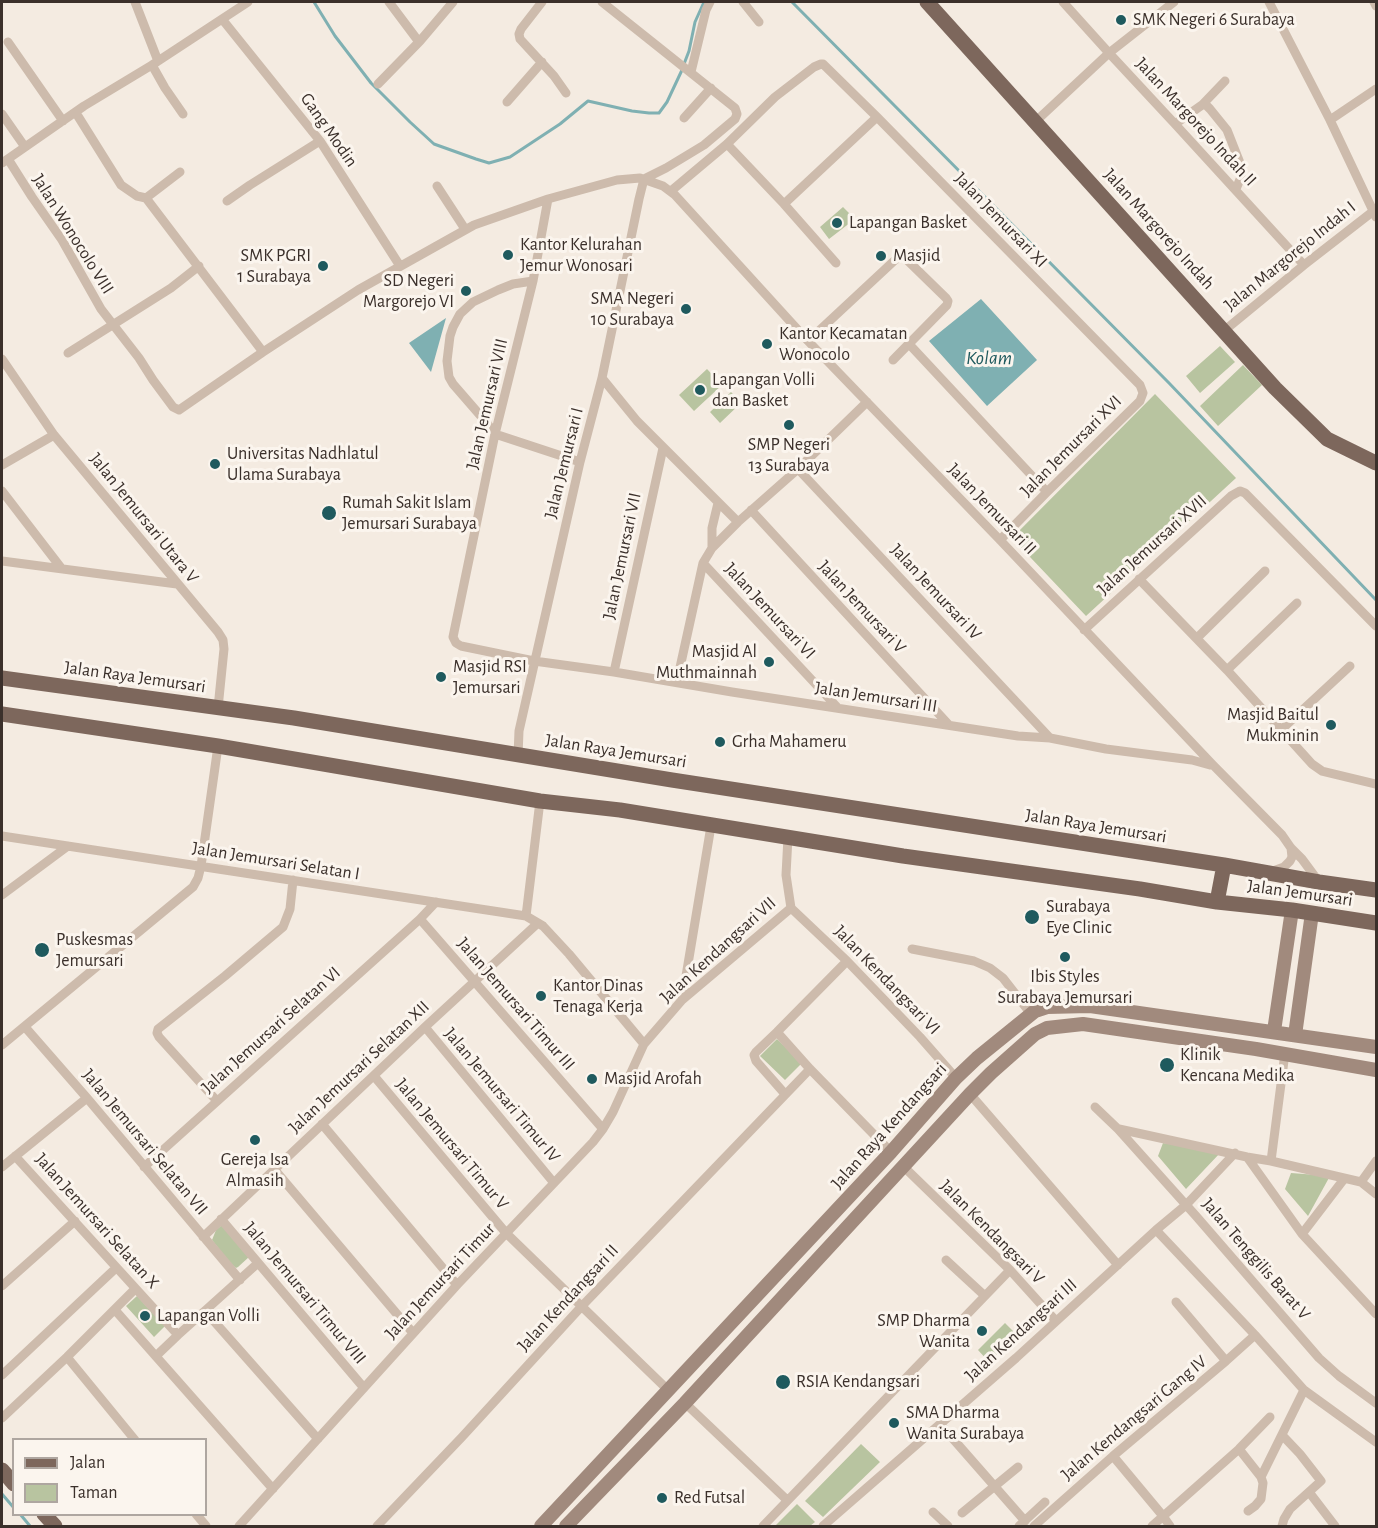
<!DOCTYPE html>
<style>
body{margin:0}
#map{position:relative;width:1378px;height:1528px;overflow:hidden;background:#f4ebe1;font-family:"Alegreya Sans",sans-serif}
canvas{display:block}
.frame{position:absolute;inset:0;border:3px solid #3b302b;pointer-events:none}
.legend{position:absolute;left:12px;top:1438px;width:195px;height:78px;box-sizing:border-box;background:#fbf5ee;border:2px solid #aea6a0;margin:0;padding:8px 10px;list-style:none;font-size:18px;color:#3b302b}
.legend li{display:flex;align-items:center;gap:12px;height:30px}
.legend b{width:30px;border:2px solid #aea6a0}
</style>
<div id="map">
<canvas width="1378" height="1528"></canvas>
<div class="frame"></div>
<ul class="legend">
<li><b style="height:8px;background:#7d675c"></b>Jalan</li>
<li><b style="height:16px;background:#b8c4a0"></b>Taman</li>
</ul>
</div>
<script>
const context = document.querySelector('canvas').getContext('2d');
context.lineJoin = 'round';
function fillPath(path, color) { context.fillStyle = color; context.fill(path, 'evenodd'); }
const toPath = rows => new Path2D(rows.map(r => 'M' + r).join(''));
function trace(path, color, width, dash) { context.strokeStyle = color; context.lineWidth = width; context.lineCap = dash ? 'butt' : 'round'; context.setLineDash(dash || []); context.stroke(path); }
function write(font, color, halo, rows, align = 'center') {
  context.font = font + ' "Alegreya Sans",sans-serif'; context.lineWidth = 6; context.setLineDash([]); context.textBaseline = 'middle'; context.strokeStyle = halo; context.fillStyle = color; for (const [text, x, y, turn = 0] of rows) {
    context.save(); context.translate(x, y); context.rotate((+turn || 0) * Math.PI / 180); context.textAlign = isNaN(turn) ? turn : align; if (halo) context.strokeText(text, 0, 0); context.fillText(text, 0, 0); context.restore();
  }
}
fillPath(toPath([
 [843,207,855,219,829,239,820,227],
 [1220,346,1235,362,1200,393,1186,376],
 [1243,365,1262,385,1218,426,1200,406],
 [707,369,722,385,694,411,679,395],
 [731,392,741,403,720,423,710,412],
 [1155,394,1236,478,1086,616,1012,538],
 [777,1039,802,1063,785,1080,760,1056],
 [1163,1143,1221,1152,1186,1189,1158,1156],
 [1291,1173,1330,1176,1308,1216,1285,1189],
 [223,1224,249,1257,238,1267,236,1268,231,1264,212,1240,216,1230],
 [137,1296,165,1326,154,1337,126,1306],
 [1005,1323,1017,1335,989,1362,978,1350],
 [861,1444,880,1462,823,1517,805,1501],
 [797,1504,815,1522,810,1526,775,1526]
]), '#b8c4a0');
fillPath(toPath([
 [981,299,1037,360,987,406,929,341],
 [446,318,431,372,409,343]
]), '#7fb0b2');
trace(toPath([
 [314,2,335,36,371,83,410,122,434,144,476,159,489,163,510,157,560,124,588,101,632,111,649,113,659,113,667,102,682,70],
 [792,2,1169,383,1376,600],
 [684,64,689,51,695,22,704,2],
 [2,1494,14,1508],
 [20,1514,30,1526]
]), '#7fb0b2', 3);
trace(toPath([
 [135,2,158,61],
 [389,2,419,42],
 [542,2,521,29,519,34,520,39,554,76,566,93],
 [743,2,759,22],
 [1063,2,1109,53,1175,124,1304,265],
 [1269,2,1330,120,1376,217],
 [1374,2,1376,6],
 [222,19,320,141,400,266],
 [8,42,63,121],
 [152,65,165,88,183,114],
 [691,72,706,10,710,2],
 [378,84,420,41,453,2],
 [507,102,542,62],
 [1202,105,1225,81],
 [76,113,121,185,137,196,146,198,180,172],
 [2,114,25,147],
 [684,118,711,88],
 [1330,120,1376,89],
 [1035,122,1109,53,1174,2],
 [1175,124,1202,105,1206,105,1210,109,1227,130,1242,168,1241,177,1236,189],
 [727,144,784,204,836,263],
 [8,159,32,197,62,240,101,309,139,358,153,380,173,407,179,410,263,352,358,290,474,225,548,199,617,180,640,178,663,186,675,195,808,341,1000,540,1213,765,1282,835,1291,848,1302,859,1319,882],
 [2,163,84,106,152,65,248,2],
 [437,186,465,229],
 [671,191,727,144,775,97,814,67,821,64,823,64,877,117,1140,385,1143,393,1140,401,1047,492,1000,540],
 [146,198,263,352],
 [548,199,533,281,495,434,453,637,456,643,461,646,534,661,614,672,732,692,1018,736,1050,738,1106,749,1192,760,1210,765],
 [227,201,250,185,320,141],
 [784,204,877,117],
 [533,281,513,284,498,290,473,302,460,314,453,327,450,336,447,361,449,377,453,384,486,422,495,434,580,462],
 [1225,330,1304,265,1376,209],
 [808,341,895,260,901,256,906,259,946,298,948,301,947,305,893,360],
 [909,344,1047,492],
 [68,353,171,288,199,266],
 [2,359,54,435,218,632,223,640,224,649,218,708],
 [602,378,637,421,738,522],
 [2,465,54,435],
 [798,469,1050,738],
 [2,491,62,569],
 [751,510,949,725],
 [712,548,712,528,718,503],
 [2,561,177,584],
 [703,563,837,707],
 [1139,579,1227,670,1312,764,1322,771,1376,784],
 [1084,630,1231,496,1240,491,1245,493,1376,626],
 [1197,638,1265,571],
 [1227,670,1297,603],
 [614,672,663,448],
 [677,681,703,563,712,548,738,522,798,469,867,402],
 [1282,729,1350,666],
 [518,756,519,731,580,462,602,378,639,199,644,179,666,168,704,145,735,119,737,114,735,108,602,2],
 [2,836,526,916,543,926,569,954,644,1044],
 [1273,871,1284,867,1290,861,1292,857,1291,848],
 [2,895,68,846],
 [436,902,420,919,603,1129],
 [791,908,847,961,920,1037,956,1078],
 [526,916,540,801],
 [912,949,974,961,990,968,1003,978,1031,1014],
 [682,1000,711,826],
 [25,1027,87,1098,240,1280],
 [425,1027,554,1183],
 [777,1032,810,1069,891,1152],
 [2,1045,193,887,198,878,201,866,218,746],
 [374,1076,506,1233,669,1391],
 [785,1094,756,1061,754,1055,756,1052,777,1032,847,961],
 [970,1094,1118,1265],
 [217,1101,159,1037,157,1033,158,1029,225,976,283,927,290,909,293,880],
 [1095,1107,1118,1129,1196,1216,1319,1358,1339,1376,1376,1403],
 [322,1124,457,1285],
 [1119,1129,1247,1157,1271,1161,1361,1182,1376,1194],
 [15,1156,178,1335],
 [1247,1157,1302,1234,1376,1314],
 [1271,1161,1285,1053],
 [2,1167,87,1098],
 [144,1167,420,919],
 [904,1167,1010,1270,1056,1321],
 [274,1169,413,1333],
 [1361,1182,1376,1161],
 [221,1219,364,1388],
 [1156,1230,1255,1335,1304,1390,1261,1477,1263,1483,1261,1499,1255,1506,1248,1511],
 [1302,1234,1344,1179],
 [203,1237,425,1027,538,923],
 [946,1260,985,1296],
 [2,1286,75,1221],
 [1176,1302,1226,1361],
 [115,1310,273,1489],
 [205,1311,318,1439],
 [156,1356,178,1335,258,1263],
 [67,1357,135,1440],
 [2,1375,116,1268],
 [1304,1390,1376,1442],
 [685,1403,787,1500],
 [2,1418,67,1357,135,1289],
 [940,1424,1025,1521],
 [1282,1435,1300,1454,1321,1481,1290,1509,1284,1519,1282,1526],
 [1239,1449,1261,1477],
 [1113,1456,1163,1516,1170,1526],
 [1309,1492,1335,1526],
 [933,1512,948,1526],
 [962,1513,1018,1467],
 [196,1514,206,1526],
 [239,1526,457,1285,593,1142,603,1129,613,1112,644,1044,682,1000,791,908,786,875,788,837],
 [377,1526,462,1437,581,1307,810,1069],
 [763,1526,1010,1270],
 [823,1526,1016,1358,1156,1230,1186,1205,1235,1153],
 [1019,1526,1045,1502],
 [1034,1526,1113,1456,1226,1361,1255,1335],
 [1152,1526,1239,1449,1270,1417]
]), '#cdbbac', 9);
trace(toPath([
 [1274,1031,1292,910],
 [1295,1035,1312,913],
 [541,1526,891,1152,956,1078,977,1058,1035,1011,1047,1007,1090,1006,1376,1047],
 [566,1526,685,1403,970,1094,991,1073,1035,1034,1047,1028,1083,1024,1256,1049,1376,1070]
]), '#a18a7d', 14);
trace(toPath([
 [927,2,1275,388,1327,439,1376,463],
 [2,678,294,718,672,780,1224,865,1319,882,1376,890],
 [2,714,218,746,540,801,620,810,903,856,1140,889,1217,902,1292,910,1376,923],
 [1217,902,1224,865],
 [2,1470,14,1484],
 [44,1514,55,1526]
]), '#7d675c', 15);
for (const [x, y, r, color] of [
 [1121,20,6,"#1f5a5e"],
 [837,223,6,"#1f5a5e"],
 [508,255,6,"#1f5a5e"],
 [881,256,6,"#1f5a5e"],
 [323,266,6,"#1f5a5e"],
 [466,291,6,"#1f5a5e"],
 [686,309,6,"#1f5a5e"],
 [767,344,6,"#1f5a5e"],
 [700,390,6,"#1f5a5e"],
 [789,425,6,"#1f5a5e"],
 [215,464,6,"#1f5a5e"],
 [329,513,8,"#1f5a5e"],
 [769,662,6,"#1f5a5e"],
 [441,677,6,"#1f5a5e"],
 [1331,725,6,"#1f5a5e"],
 [720,742,6,"#1f5a5e"],
 [1032,917,8,"#1f5a5e"],
 [42,950,8,"#1f5a5e"],
 [1065,957,6,"#1f5a5e"],
 [541,996,6,"#1f5a5e"],
 [1167,1065,8,"#1f5a5e"],
 [592,1079,6,"#1f5a5e"],
 [255,1140,6,"#1f5a5e"],
 [145,1316,6,"#1f5a5e"],
 [982,1331,6,"#1f5a5e"],
 [783,1382,8,"#1f5a5e"],
 [894,1423,6,"#1f5a5e"],
 [662,1498,6,"#1f5a5e"]
]) { const dot = new Path2D(); dot.arc(x, y, r, 0, 2 * Math.PI); context.fillStyle = color; context.fill(dot); trace(dot, '#fbf5ee', 2); }
write('18px', '#3b302b', '#fbf5ee', [
 ["SMK Negeri 6 Surabaya",1133,20],
 ["Lapangan Basket",849,223],
 ["Kantor Kelurahan",520,245],
 ["Jemur Wonosari",520,266],
 ["SMK PGRI",311,256,"right"],
 ["1 Surabaya",311,277,"right"],
 ["Masjid",893,256],
 ["SD Negeri",454,281,"right"],
 ["Margorejo VI",454,302,"right"],
 ["SMA Negeri",674,299,"right"],
 ["10 Surabaya",674,320,"right"],
 ["Kantor Kecamatan",779,334],
 ["Wonocolo",779,355],
 ["Lapangan Volli",712,380],
 ["dan Basket",712,401],
 ["SMP Negeri",789,445,"center"],
 ["13 Surabaya",789,466,"center"],
 ["Universitas Nadhlatul",227,454],
 ["Ulama Surabaya",227,475],
 ["Rumah Sakit Islam",342,503],
 ["Jemursari Surabaya",342,524],
 ["Masjid Al",757,652,"right"],
 ["Muthmainnah",757,673,"right"],
 ["Masjid RSI",453,667],
 ["Jemursari",453,688],
 ["Masjid Baitul",1319,715,"right"],
 ["Mukminin",1319,736,"right"],
 ["Grha Mahameru",732,742],
 ["Surabaya",1046,907],
 ["Eye Clinic",1046,928],
 ["Puskesmas",56,940],
 ["Jemursari",56,961],
 ["Ibis Styles",1065,977,"center"],
 ["Surabaya Jemursari",1065,998,"center"],
 ["Kantor Dinas",553,986],
 ["Tenaga Kerja",553,1007],
 ["Klinik",1180,1055],
 ["Kencana Medika",1180,1076],
 ["Masjid Arofah",604,1079],
 ["Gereja Isa",255,1160,"center"],
 ["Almasih",255,1181,"center"],
 ["Lapangan Volli",157,1316],
 ["SMP Dharma",970,1321,"right"],
 ["Wanita",970,1342,"right"],
 ["RSIA Kendangsari",796,1382],
 ["SMA Dharma",906,1413],
 ["Wanita Surabaya",906,1434],
 ["Red Futsal",674,1498]
], 'left');
write('18px', '#3b302b', '#fbf5ee', [
 ["Jalan Margorejo Indah II",1196,122,47],
 ["Gang Modin",329,130,55],
 ["Jalan Jemursari XI",1001,220,46],
 ["Jalan Margorejo Indah",1159,229,48],
 ["Jalan Wonocolo VIII",73,234,58],
 ["Jalan Margorejo Indah I",1290,256,-39],
 ["Jalan Jemursari VIII",487,404,-77],
 ["Jalan Jemursari XVI",1071,446,-45],
 ["Jalan Jemursari I",564,463,-76],
 ["Jalan Jemursari II",992,509,46],
 ["Jalan Jemursari Utara V",144,518,51],
 ["Jalan Jemursari XVII",1152,545,-42],
 ["Jalan Jemursari VII",622,556,-78],
 ["Jalan Jemursari IV",936,592,47],
 ["Jalan Jemursari V",862,607,47],
 ["Jalan Jemursari VI",770,611,47],
 ["Jalan Raya Jemursari",135,677,8],
 ["Jalan Jemursari III",876,697,9],
 ["Jalan Raya Jemursari",616,751,9],
 ["Jalan Raya Jemursari",1096,826,9],
 ["Jalan Jemursari Selatan I",276,861,9],
 ["Jalan Jemursari",1300,893,8],
 ["Jalan Kendangsari VII",718,950,-42],
 ["Jalan Kendangsari VI",887,980,46],
 ["Jalan Jemursari Timur III",516,1004,49],
 ["Jalan Jemursari Selatan VI",271,1030,-42],
 ["Jalan Jemursari Selatan XII",359,1067,-43],
 ["Jalan Jemursari Timur IV",502,1095,50],
 ["Jalan Raya Kendangsari",889,1126,-48],
 ["Jalan Jemursari Selatan VII",145,1142,50],
 ["Jalan Jemursari Timur V",452,1144,50],
 ["Jalan Jemursari Selatan X",97,1221,48],
 ["Jalan Kendangsari V",992,1232,45],
 ["Jalan Tenggilis Barat V",1256,1259,49],
 ["Jalan Jemursari Timur",440,1281,-47],
 ["Jalan Jemursari Timur VIII",305,1293,50],
 ["Jalan Kendangsari II",568,1298,-47],
 ["Jalan Kendangsari III",1021,1330,-42],
 ["Jalan Kendangsari Gang IV",1134,1418,-40]
]);
write('italic 20px', '#1f5a5e', '#fbf5ee', [
 ["Kolam",989,358]
]);
</script>
